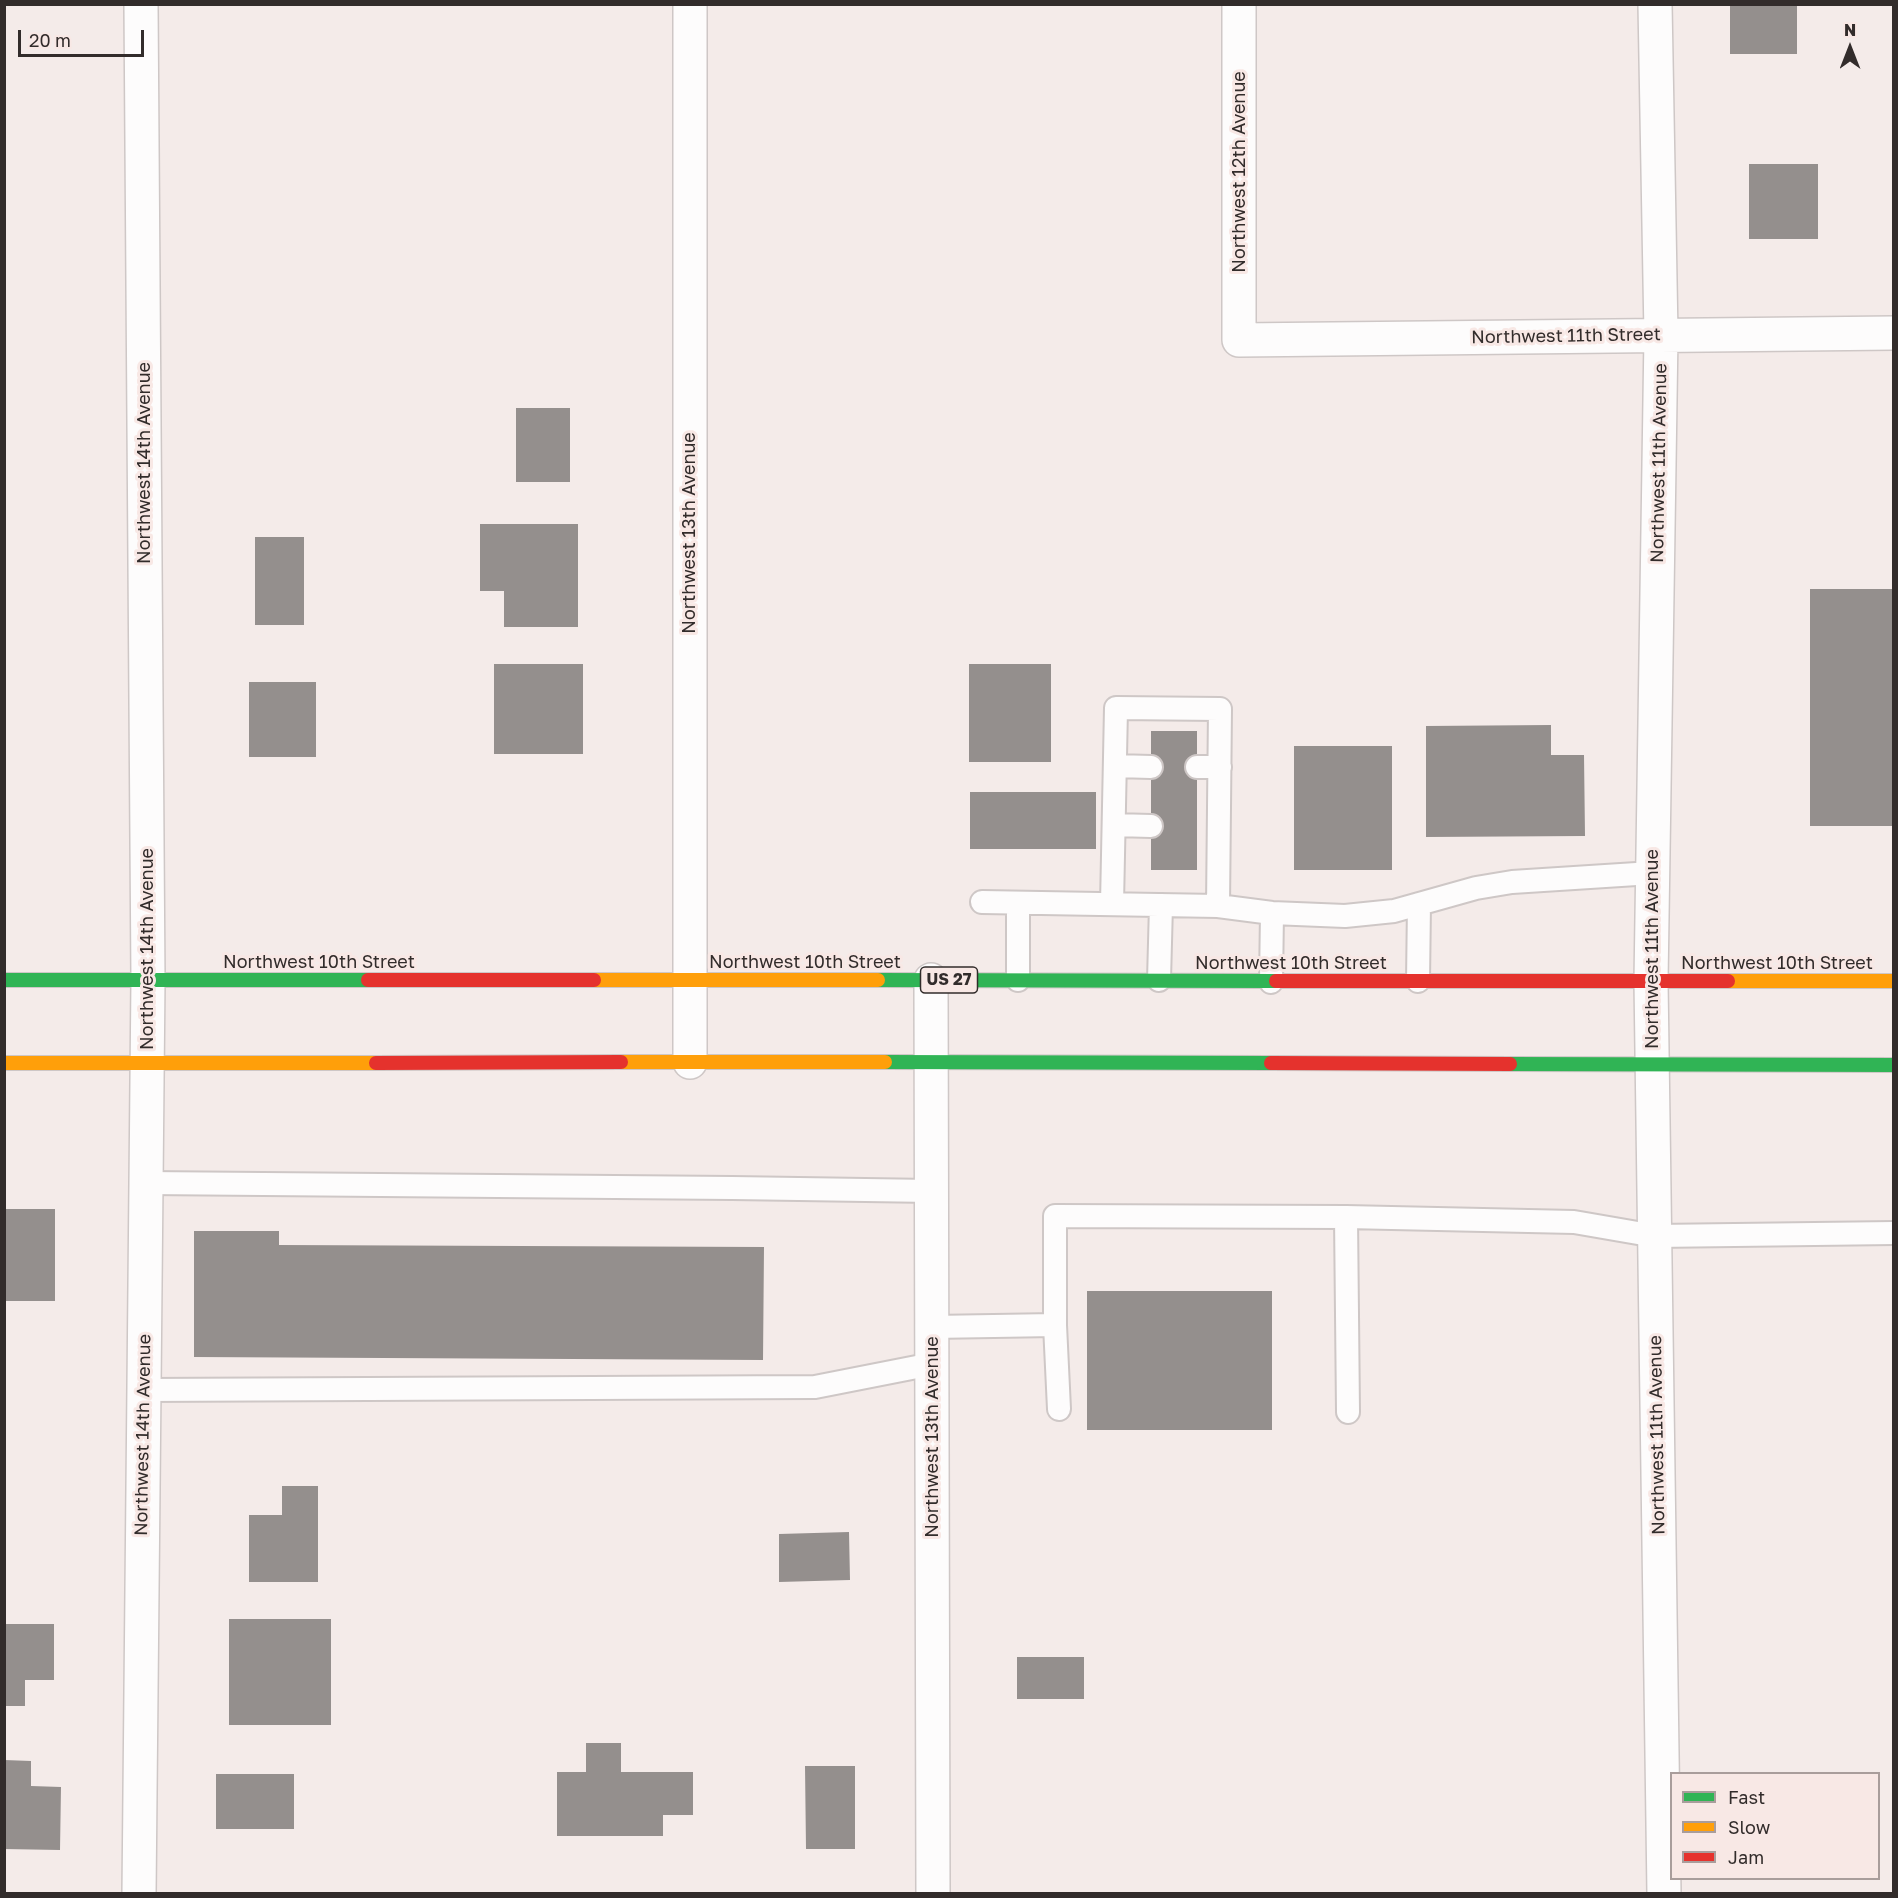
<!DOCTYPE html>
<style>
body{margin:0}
#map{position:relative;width:1898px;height:1898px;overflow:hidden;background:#f4ebe9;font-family:"Golos Text",sans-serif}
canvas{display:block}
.frame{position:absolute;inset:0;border:6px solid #322c2b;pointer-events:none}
.legend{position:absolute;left:1670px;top:1772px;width:210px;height:108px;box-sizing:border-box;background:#f8e8e5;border:2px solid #a99d9b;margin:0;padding:8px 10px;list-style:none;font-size:18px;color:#322c2b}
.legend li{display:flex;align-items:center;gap:12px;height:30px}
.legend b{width:30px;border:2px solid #a99d9b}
.north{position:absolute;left:1820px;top:18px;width:60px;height:60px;-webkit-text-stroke:4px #f8e8e5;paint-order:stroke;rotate:0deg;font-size:16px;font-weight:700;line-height:24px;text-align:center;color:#322c2b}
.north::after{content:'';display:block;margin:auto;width:21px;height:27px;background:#322c2b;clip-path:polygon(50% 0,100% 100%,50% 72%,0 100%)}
.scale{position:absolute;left:18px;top:30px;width:126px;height:27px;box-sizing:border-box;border:3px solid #322c2b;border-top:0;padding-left:8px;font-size:18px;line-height:21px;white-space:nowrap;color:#322c2b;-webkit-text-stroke:4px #f8e8e5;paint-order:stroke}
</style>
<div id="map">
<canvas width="1898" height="1898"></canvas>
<div class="frame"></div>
<ul class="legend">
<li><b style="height:8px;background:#30b455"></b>Fast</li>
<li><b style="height:8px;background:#ff9f0a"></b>Slow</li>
<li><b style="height:8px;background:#e5322d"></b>Jam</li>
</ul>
<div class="north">N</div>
<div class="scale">20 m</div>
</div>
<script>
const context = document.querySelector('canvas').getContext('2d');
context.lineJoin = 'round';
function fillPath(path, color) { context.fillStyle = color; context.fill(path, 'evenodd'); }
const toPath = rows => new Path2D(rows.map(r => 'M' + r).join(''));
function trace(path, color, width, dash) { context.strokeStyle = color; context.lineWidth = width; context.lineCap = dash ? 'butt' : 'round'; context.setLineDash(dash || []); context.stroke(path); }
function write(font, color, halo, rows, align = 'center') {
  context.font = font + ' "Golos Text",sans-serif'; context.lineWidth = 6; context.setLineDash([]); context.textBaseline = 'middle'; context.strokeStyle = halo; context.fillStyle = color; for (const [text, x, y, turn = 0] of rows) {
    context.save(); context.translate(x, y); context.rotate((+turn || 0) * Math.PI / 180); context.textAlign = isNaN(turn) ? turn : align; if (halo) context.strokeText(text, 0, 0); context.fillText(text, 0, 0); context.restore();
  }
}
fillPath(toPath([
 [1730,4,1797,4,1797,54,1730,54],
 [1749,164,1818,164,1818,239,1749,239],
 [516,408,570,408,570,482,516,482],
 [480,524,578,524,578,627,504,627,504,591,480,591],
 [255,537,304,537,304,625,255,625],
 [1810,589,1894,589,1894,826,1810,826],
 [494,664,583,664,583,754,494,754],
 [969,664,1051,664,1051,762,969,762],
 [249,682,316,682,316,757,249,757],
 [1551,725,1551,755,1584,755,1585,836,1426,837,1426,726],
 [1151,731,1197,731,1197,870,1151,870],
 [1294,746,1392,746,1392,870,1294,870],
 [970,792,1096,792,1096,849,970,849],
 [4,1209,55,1209,55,1301,4,1301],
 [194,1231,279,1231,279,1245,764,1247,763,1360,194,1357],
 [1087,1291,1272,1291,1272,1430,1087,1430],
 [282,1486,318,1486,318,1582,249,1582,249,1515,282,1515],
 [849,1532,850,1580,779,1582,779,1534],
 [229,1619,331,1619,331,1725,229,1725],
 [4,1624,54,1624,54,1680,25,1680,25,1706,4,1706],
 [1017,1657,1084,1657,1084,1699,1017,1699],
 [586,1743,621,1743,621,1772,693,1772,693,1815,663,1815,663,1836,557,1836,557,1772,586,1772],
 [4,1760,31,1761,31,1786,61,1787,60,1850,4,1849],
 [805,1766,855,1766,855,1849,806,1849],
 [216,1774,294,1774,294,1829,216,1829]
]), '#948f8d');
const lane = toPath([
 [1115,766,1151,767],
 [1197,767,1220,767],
 [1114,825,1151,826],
 [982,902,1218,906,1272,913,1345,916,1394,911,1476,888,1512,882,1652,873],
 [1018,904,1018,980],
 [1112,904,1116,708,1220,709,1218,906],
 [1159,980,1161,905],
 [1418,981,1419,904],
 [1271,982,1272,913],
 [146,1183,732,1188,932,1191],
 [1346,1217,1348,1412],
 [1055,1325,1059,1409],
 [932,1327,1055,1325,1055,1216,1346,1217,1574,1222,1655,1236,1894,1233],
 [144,1390,815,1387,932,1364]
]);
const street = toPath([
 [690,4,690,1062],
 [1239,4,1239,340,1894,333],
 [1655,4,1661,335,1651,981,1664,1894],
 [931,980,933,1894],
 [139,1894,148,980,141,4]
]);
const fast = toPath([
 [4,980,368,980],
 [878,980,1276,981],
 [885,1062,1271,1063],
 [1510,1064,1894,1065]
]);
const slow = toPath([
 [594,980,878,980],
 [1728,981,1894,981],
 [621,1062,885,1062],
 [4,1063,376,1063]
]);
const jam = toPath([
 [368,980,594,980],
 [1276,981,1728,981],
 [376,1063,621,1062],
 [1271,1063,1510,1064]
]);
trace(lane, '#cec7c6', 26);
trace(street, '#cec7c6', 36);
trace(fast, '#cec7c6', 16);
trace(slow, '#cec7c6', 16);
trace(jam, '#cec7c6', 16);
trace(lane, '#fdfcfc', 22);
trace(street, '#fdfcfc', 33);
trace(fast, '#30b455', 14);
trace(slow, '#ff9f0a', 14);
trace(jam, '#e5322d', 14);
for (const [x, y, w] of [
 [949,980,57]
]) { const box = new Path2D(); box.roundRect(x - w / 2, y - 13, w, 26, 4.5); context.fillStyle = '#f8e8e5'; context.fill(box); trace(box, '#322c2b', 1.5); }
write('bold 16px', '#322c2b', null, [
 ["US 27",949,980]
]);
write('18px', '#322c2b', '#f8e8e5', [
 ["Northwest 12th Avenue",1239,172,-90],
 ["Northwest 11th Street",1566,336,-1],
 ["Northwest 14th Avenue",144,463,-90],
 ["Northwest 11th Avenue",1659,463,-89],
 ["Northwest 13th Avenue",689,533,-90],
 ["Northwest 14th Avenue",147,949,-90],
 ["Northwest 11th Avenue",1652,949,-90],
 ["Northwest 10th Street",319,962],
 ["Northwest 10th Street",805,962],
 ["Northwest 10th Street",1291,963],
 ["Northwest 10th Street",1777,963],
 ["Northwest 14th Avenue",143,1435,-89],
 ["Northwest 11th Avenue",1657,1435,-91],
 ["Northwest 13th Avenue",932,1437,-90]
]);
</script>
